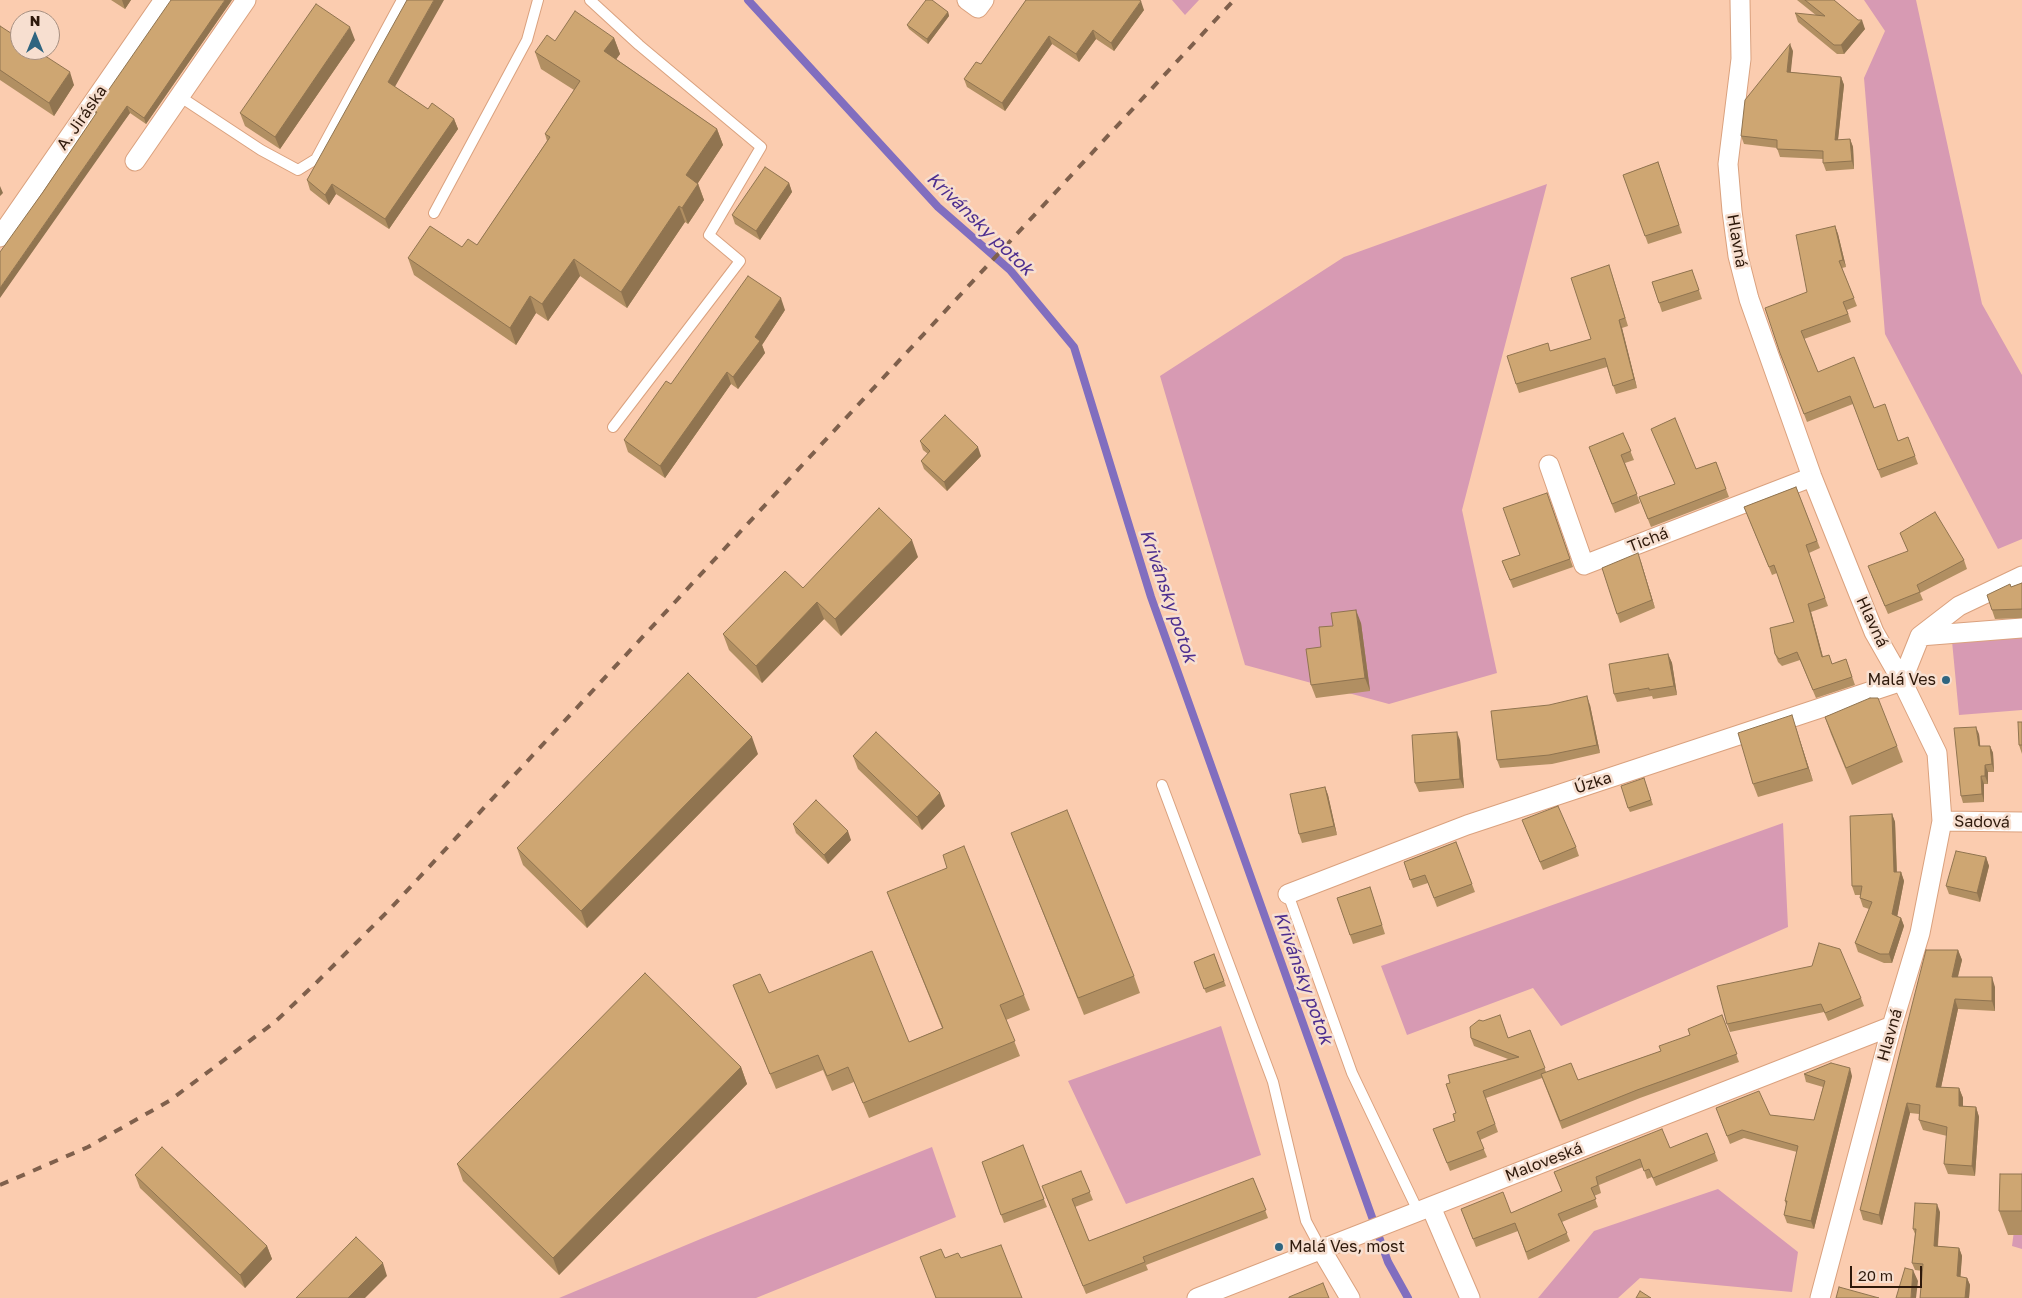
<!DOCTYPE html>
<meta charset="utf-8">
<style>
body{margin:0}
#map{position:relative;width:2022px;height:1298px;overflow:hidden;background:#fbccaf;font-family:"Golos Text",sans-serif}
canvas{display:block}
.north{position:absolute;left:10px;top:10px;width:50px;height:50px;box-sizing:border-box;background:#f7dfd0;border:1px solid #a79081;border-radius:50%;rotate:0deg;font-size:14px;font-weight:700;line-height:20px;text-align:center;color:#2e190b}
.north::after{content:'';display:block;margin:auto;width:18px;height:22px;background:#2f6580;clip-path:polygon(50% 0,100% 100%,50% 72%,0 100%)}
.scale{position:absolute;left:1850px;top:1266px;width:72px;height:22px;box-sizing:border-box;border:2px solid #2e190b;border-top:0;padding-left:6px;font-size:15px;line-height:18px;white-space:nowrap;color:#2e190b;-webkit-text-stroke:4px #f7dfd0;paint-order:stroke}
</style>
<div id="map">
<canvas width="2022" height="1298"></canvas>
<div class="north">N</div>
<div class="scale">20 m</div>
</div>
<script>
const context = document.querySelector('canvas').getContext('2d');
context.lineJoin = 'round';
function fillPath(path, color) { context.fillStyle = color; context.fill(path, 'evenodd'); }
const toPath = rows => new Path2D(rows.map(r => 'M' + r).join(''));
function trace(path, color, width, dash) { context.strokeStyle = color; context.lineWidth = width; context.lineCap = dash ? 'butt' : 'round'; context.setLineDash(dash || []); context.stroke(path); }
function write(font, color, halo, rows, align = 'center') {
  context.font = font + ' "Golos Text",sans-serif'; context.lineWidth = 5; context.setLineDash([]); context.textBaseline = 'middle'; context.strokeStyle = halo; context.fillStyle = color; for (const [text, x, y, turn = 0] of rows) {
    context.save(); context.translate(x, y); context.rotate((+turn || 0) * Math.PI / 180); context.textAlign = isNaN(turn) ? turn : align; if (halo) context.strokeText(text, 0, 0); context.fillText(text, 0, 0); context.restore();
  }
}
fillPath(toPath([
 [1172,0,1199,0,1185,15],
 [1864,0,1916,0,1982,304,2022,375,2022,539,1998,549,1885,334,1864,78,1885,31],
 [1547,184,1462,510,1497,673,1389,704,1245,665,1160,376,1344,257],
 [2022,637,2022,710,1959,715,1952,641],
 [1783,823,1788,927,1561,1026,1533,988,1407,1035,1381,966],
 [1221,1026,1261,1155,1126,1204,1068,1081],
 [932,1147,956,1217,756,1298,559,1298,703,1238],
 [2022,1170,2022,1249,2012,1246],
 [1718,1189,1798,1252,1792,1292,1640,1278,1618,1298,1538,1298,1594,1231]
]), '#d79ab3');
trace(toPath([
 [748,0,938,207,1010,270,1074,347,1151,597,1388,1262,1408,1298]
]), '#816ebf', 8);
const lane = toPath([
 [590,0,639,45,761,147,709,235,740,261,613,427],
 [179,96,261,150,298,170,316,159,402,0],
 [434,213,527,40,538,0],
 [1162,785,1273,1082,1306,1221,1321,1249],
 [1288,894,1352,1073,1418,1211]
]);
const street = toPath([
 [967,0,978,8,984,0],
 [1740,0,1741,59,1728,164,1732,211,1738,256,1749,299,1812,477,1874,632,1902,681,1937,753,1942,821,1920,933,1892,1026,1820,1298],
 [135,161,246,0],
 [0,237,164,0],
 [1549,465,1584,565,1812,477],
 [1920,636,2022,628],
 [1902,681,1920,636,1959,606,2022,576],
 [1942,821,2022,822],
 [1288,894,1467,825,1902,681],
 [1431,1207,1470,1298],
 [1321,1249,1350,1298],
 [1197,1298,1892,1026]
]);
trace(lane, '#daa17e', 12);
trace(street, '#daa17e', 21);
trace(lane, '#fff', 10);
trace(street, '#fff', 19);
trace(toPath([
 [0,1185,88,1147,169,1101,275,1022,317,982,390,909,1234,0]
]), '#7f604c', 4, [9, 9]);
fillPath(toPath([
 [111,0,131,0,125,9],
 [232,0,146,124,130,113,117,130,43,192,96,114,94,111],
 [1026,0,1144,10,1114,51,1096,39,1079,62,1052,44,1005,111,967,87,964,79,981,64],
 [1797,0,1834,0,1865,29,1844,54,1837,54,1798,22,1795,13,1817,16],
 [948,12,949,16,928,44,909,29,907,25],
 [0,26,74,85,54,116,0,80],
 [614,38,620,54,616,59,717,129,723,145,698,183,704,200,688,224,685,222,627,308,580,276,548,321,536,313,516,345,414,275,408,258,477,245,547,141,545,134,574,90,541,69,535,52,555,41],
 [355,40,280,149,245,126,240,113],
 [1793,51,1790,72,1841,77,1844,85,1838,140,1850,139,1853,147,1854,169,1826,171,1823,163,1823,159,1780,157,1777,148,1744,144,1741,136],
 [395,87,428,109,454,119,458,129,389,229,336,194,329,205,310,190,307,180],
 [1658,162,1682,233,1648,244,1623,175],
 [789,183,792,192,760,240,735,224,732,215],
 [1835,226,1838,234,1846,267,1842,268,1857,306,1847,310,1851,322,1804,339,1818,372,1874,408,1898,441,1908,437,1918,464,1881,478,1853,404,1807,422,1780,353,1807,292],
 [1692,270,1702,299,1662,312,1652,282],
 [1612,274,1628,326,1622,328,1637,388,1616,394,1607,367,1519,393,1516,384,1550,351,1591,339],
 [785,310,762,345,765,353,738,389,731,384,665,478,628,452,624,440,671,384],
 [1651,429,1696,469,1716,462,1729,497,1651,527,1639,497,1675,484],
 [1623,433,1634,460,1625,463,1640,503,1615,513,1592,455],
 [920,441,981,456,947,491,924,469,921,461,928,454,923,450],
 [1796,487,1820,548,1809,553,1828,606,1811,612,1823,657,1832,664,1846,659,1855,685,1816,698,1800,660,1782,666,1778,662,1775,654,1794,622,1777,573,1772,575,1744,507],
 [1547,493,1573,567,1513,588,1502,561,1520,555],
 [1900,533,1964,560,1967,569,1920,593,1923,600,1888,614,1871,574,1908,551],
 [918,557,841,636,824,619,762,683,729,650,723,634,803,588],
 [1641,562,1655,608,1620,623,1602,568],
 [2022,583,2022,618,1995,619,1992,610,2011,587],
 [1361,623,1370,691,1316,698,1311,685],
 [1668,654,1672,663,1677,695,1653,699,1652,696,1617,702,1614,694],
 [1590,705,1600,753,1552,764,1500,768,1497,760],
 [1825,717,1897,746,1903,762,1852,785,1831,734],
 [2022,722,2022,754,2019,745],
 [1796,728,1813,781,1758,797,1753,784],
 [1979,734,1980,746,1990,746,1993,753,1994,772,1988,772,1988,784,1984,784,1984,802,1963,803,1961,796],
 [1460,740,1464,788,1419,792,1415,783],
 [758,754,587,928,523,865,517,848],
 [853,756,945,806,922,830,858,769],
 [1644,778,1653,805,1630,812,1628,808],
 [1325,787,1328,795,1337,835,1302,843,1299,834],
 [1892,814,1895,822,1897,872,1901,872,1904,881,1897,916,1901,918,1904,926,1892,963,1884,963,1858,952,1855,943,1869,909,1863,907,1860,898,1861,895,1855,895,1852,886],
 [1522,820,1576,847,1579,856,1543,870],
 [793,824,851,840,828,864,796,833],
 [1011,833,1134,976,1140,993,1084,1015],
 [1456,842,1475,892,1437,907,1428,883,1413,888,1404,862],
 [1986,857,1989,866,1980,902,1949,894,1946,886],
 [1370,887,1385,934,1353,944,1337,898],
 [887,892,1024,995,1030,1010,1006,1020,1020,1056,869,1118,854,1082,832,1091,823,1070,776,1089,733,985,769,993,909,1042,942,1028],
 [1958,950,1962,960,1958,977,1995,987,1995,1011,1958,1009,1941,1087,1959,1088,1963,1098,1963,1106,1976,1107,1979,1117,1975,1176,1948,1174,1944,1164,1947,1136,1923,1130,1919,1120,1919,1114,1910,1113,1882,1225,1863,1220,1860,1210],
 [1214,954,1226,986,1206,993,1194,962],
 [1717,986,1861,998,1864,1006,1828,1021,1824,1012,1730,1032,1727,1024],
 [1722,1015,1739,1062,1640,1098,1562,1129,1542,1078,1486,1098,1498,1132,1480,1140,1487,1157,1450,1171,1433,1129,1455,1121,1456,1113,1450,1083,1508,1059,1474,1046,1471,1038,1508,1038,1530,1030,1546,1072,1578,1080,1661,1051,1690,1035],
 [741,1067,747,1084,559,1275,463,1181,457,1164],
 [1804,1074,1852,1076,1814,1229,1787,1223,1784,1215,1786,1205,1785,1201,1797,1152,1744,1138,1730,1144,1719,1116,1770,1115,1814,1120,1823,1087,1806,1082],
 [1023,1145,1047,1207,1004,1223,982,1162],
 [1670,1148,1715,1153,1718,1161,1656,1186,1652,1177,1647,1179,1643,1167,1599,1185,1601,1193,1594,1196,1598,1207,1562,1222,1570,1241,1528,1260,1518,1231,1476,1247,1461,1209,1511,1213,1562,1191,1554,1172],
 [1081,1171,1093,1200,1075,1207,1089,1241,1253,1178,1268,1218,1146,1265,1148,1270,1086,1294,1045,1194],
 [2022,1174,2022,1235,2008,1235,1999,1211],
 [135,1175,267,1246,272,1259,245,1288,140,1188],
 [1940,1212,1938,1246,1959,1248,1962,1256,1960,1277,1967,1278,1970,1285,1969,1298,1920,1298,1923,1271,1915,1270,1912,1263,1915,1234,1913,1229]
]), '#b18f62');
fillPath(toPath([
 [122,0,131,0,125,9],
 [225,0,232,0,146,124,144,118],
 [434,0,444,0,392,92,388,82],
 [1141,1,1144,10,1114,51,1111,43],
 [948,12,949,16,928,44,927,39],
 [1862,20,1865,29,1844,54,1841,45],
 [350,27,355,40,280,149,275,137],
 [1093,30,1096,39,1079,62,1076,54],
 [1049,36,1052,44,1005,111,1002,103],
 [614,38,620,54,610,68,604,51],
 [1790,44,1793,51,1790,80,1787,72],
 [70,72,74,85,54,116,49,103],
 [1841,77,1844,85,1837,148,1835,140],
 [127,106,130,113,0,298,0,288],
 [454,119,458,129,389,229,385,219],
 [717,129,723,145,692,192,686,175],
 [1850,139,1853,147,1854,169,1852,161],
 [789,183,792,192,760,240,756,231],
 [332,184,336,194,329,205,325,195],
 [698,184,704,200,688,224,682,208],
 [0,186,3,193,0,196],
 [679,206,685,222,627,308,621,292],
 [1835,226,1838,234,1846,267,1843,260],
 [574,259,580,276,548,321,542,304],
 [530,296,536,313,516,345,510,328],
 [781,298,785,310,762,345,765,353,738,389,733,377,755,337],
 [1619,320,1622,328,1637,388,1634,379],
 [727,372,731,384,665,478,660,466],
 [978,447,981,456,947,491,944,482],
 [912,540,918,557,841,636,835,619],
 [1638,553,1641,562,1655,608,1652,600],
 [817,602,824,619,762,683,756,666],
 [1808,604,1811,612,1825,665,1822,657],
 [1356,610,1361,623,1370,691,1365,678],
 [1668,654,1672,663,1677,695,1674,686],
 [1587,696,1590,705,1600,753,1597,745],
 [1792,715,1796,728,1813,781,1808,768],
 [1976,727,1979,734,1981,753,1979,746],
 [1457,732,1460,740,1464,788,1460,779],
 [752,737,758,754,587,928,581,911],
 [1990,746,1993,753,1994,772,1992,764],
 [1985,765,1988,772,1988,784,1985,776],
 [1981,776,1984,784,1984,802,1982,794],
 [1325,787,1328,795,1337,835,1334,826],
 [940,793,945,806,922,830,917,817],
 [1892,814,1895,822,1897,881,1894,872],
 [848,831,851,840,828,864,824,855],
 [1986,857,1989,866,1980,902,1977,893],
 [1901,872,1904,881,1896,923,1892,914],
 [1901,918,1904,926,1892,963,1889,954],
 [1958,950,1962,960,1955,987,1952,977],
 [1992,977,1995,987,1995,1011,1992,1001],
 [1955,999,1958,1009,1939,1097,1936,1087],
 [741,1067,747,1084,559,1275,553,1258],
 [1850,1068,1852,1076,1814,1229,1811,1221],
 [1959,1088,1963,1098,1963,1116,1959,1106],
 [1907,1103,1910,1113,1882,1225,1879,1215],
 [1976,1107,1979,1117,1975,1176,1972,1166],
 [1937,1204,1940,1212,1937,1253,1934,1246],
 [267,1246,272,1259,245,1288,240,1275],
 [1959,1248,1962,1256,1960,1284,1957,1276],
 [383,1263,387,1276,365,1298,348,1298],
 [1913,1270,1918,1281,1916,1298,1911,1298],
 [1967,1278,1970,1285,1969,1298,1965,1298]
]), '#907450');
const building = toPath([
 [171,0,225,0,144,118,127,106,0,288,0,252,43,192,97,112,94,111,171,0],
 [407,0,434,0,388,82,428,109,432,103,454,119,385,219,332,184,325,195,307,180,407,0],
 [926,0,932,0,948,12,927,39,907,25,926,0],
 [1026,0,1139,0,1141,1,1111,43,1093,30,1076,54,1049,36,1002,103,964,79,976,62,981,64,1026,0],
 [1805,0,1834,0,1858,20,1862,20,1841,45,1834,45,1795,13,1825,16,1805,0],
 [316,4,350,27,275,137,240,113,316,4],
 [575,11,614,38,604,51,717,129,686,175,698,184,682,208,679,206,621,292,574,259,542,304,530,296,510,328,408,258,430,226,462,247,468,239,477,245,550,137,545,134,580,81,535,52,547,35,555,41,575,11],
 [0,26,20,39,20,50,36,50,70,72,49,103,0,70,0,26],
 [1790,44,1787,72,1841,77,1835,140,1850,139,1852,161,1823,163,1823,151,1777,149,1777,140,1741,136,1745,100,1790,44],
 [1658,162,1679,225,1645,236,1623,175,1658,162],
 [765,167,789,183,756,231,732,215,765,167],
 [1835,226,1843,260,1839,261,1854,298,1843,302,1848,314,1801,331,1818,372,1854,357,1874,408,1885,404,1898,441,1908,437,1915,456,1878,470,1850,396,1804,414,1780,353,1765,308,1807,292,1796,235,1835,226],
 [1609,265,1625,318,1619,320,1634,379,1613,386,1605,358,1516,384,1507,356,1548,343,1550,351,1591,339,1571,278,1609,265],
 [1692,270,1699,290,1659,303,1652,282,1692,270],
 [748,276,781,298,755,337,760,341,733,377,727,372,660,466,624,440,666,381,671,384,748,276],
 [945,415,978,447,944,482,921,461,930,451,920,441,945,415],
 [1675,418,1696,469,1716,462,1726,489,1648,519,1639,497,1675,484,1651,429,1675,418],
 [1623,433,1631,451,1621,455,1637,494,1612,504,1589,447,1623,433],
 [1796,487,1817,541,1806,545,1825,598,1808,604,1822,657,1829,655,1832,664,1846,659,1852,677,1813,690,1797,652,1779,659,1775,654,1770,628,1794,622,1774,565,1769,567,1744,507,1796,487],
 [1547,493,1570,559,1510,580,1502,561,1520,555,1503,508,1547,493],
 [879,508,912,540,835,619,817,602,756,666,723,634,785,571,803,588,879,508],
 [1935,512,1964,560,1917,585,1920,592,1885,606,1868,566,1908,551,1900,533,1935,512],
 [1638,553,1652,600,1617,614,1602,568,1638,553],
 [2022,583,2022,609,1992,610,1987,595,2010,584,2011,587,2022,583],
 [1356,610,1365,678,1311,685,1306,649,1321,647,1319,627,1333,626,1331,613,1356,610],
 [1668,654,1674,686,1649,690,1649,688,1614,694,1609,664,1668,654],
 [688,673,752,737,581,911,517,848,688,673],
 [1587,696,1597,745,1549,755,1497,760,1491,711,1549,705,1587,696],
 [1870,698,1878,698,1897,746,1846,768,1825,717,1870,698],
 [1792,715,1808,768,1753,784,1738,733,1792,715],
 [2018,722,2022,722,2022,745,2019,745,2018,722],
 [1976,727,1979,746,1990,746,1992,764,1985,765,1985,776,1981,776,1982,794,1961,796,1954,728,1976,727],
 [876,732,940,793,917,817,853,756,876,732],
 [1457,732,1460,779,1415,783,1412,735,1457,732],
 [1644,778,1651,800,1628,808,1621,786,1644,778],
 [1325,787,1334,826,1299,834,1290,794,1325,787],
 [816,800,848,831,824,855,793,824,816,800],
 [1558,806,1576,847,1540,862,1522,820,1558,806],
 [1067,810,1134,976,1078,998,1011,833,1067,810],
 [1892,814,1894,872,1901,872,1892,914,1901,918,1889,954,1880,954,1855,943,1872,902,1860,898,1862,886,1852,886,1850,816,1892,814],
 [1456,842,1472,884,1434,898,1425,875,1410,880,1404,862,1456,842],
 [964,846,1024,995,1000,1005,1015,1041,863,1103,848,1067,827,1076,818,1055,770,1074,733,985,760,974,769,993,872,951,909,1042,943,1028,887,892,947,868,943,855,964,846],
 [1956,851,1986,857,1977,893,1946,886,1956,851],
 [1370,887,1382,925,1350,935,1337,898,1370,887],
 [1819,943,1840,949,1861,998,1825,1013,1821,1004,1727,1024,1717,986,1812,966,1819,943],
 [1926,950,1958,950,1952,977,1992,977,1992,1001,1955,999,1936,1087,1959,1088,1959,1106,1976,1107,1972,1166,1944,1164,1947,1127,1919,1120,1920,1105,1907,1103,1879,1215,1860,1210,1926,950],
 [1214,954,1224,981,1204,989,1194,962,1214,954],
 [645,973,741,1067,553,1258,457,1164,645,973],
 [1500,1015,1508,1038,1530,1030,1545,1068,1483,1091,1495,1124,1477,1132,1484,1149,1447,1163,1433,1129,1455,1121,1453,1114,1456,1113,1446,1084,1450,1083,1448,1075,1519,1057,1471,1038,1470,1027,1479,1020,1483,1021,1500,1015],
 [1722,1015,1737,1054,1637,1090,1560,1121,1541,1074,1571,1063,1578,1080,1661,1051,1659,1046,1690,1035,1688,1029,1722,1015],
 [1831,1063,1850,1068,1811,1221,1784,1215,1787,1201,1785,1201,1798,1146,1742,1130,1727,1136,1716,1108,1759,1091,1770,1115,1814,1120,1825,1081,1804,1074,1831,1063],
 [1662,1129,1670,1148,1707,1133,1715,1153,1653,1178,1649,1169,1644,1171,1640,1159,1596,1177,1598,1185,1591,1188,1596,1199,1558,1214,1567,1233,1526,1252,1515,1223,1473,1239,1461,1209,1503,1192,1511,1213,1562,1191,1554,1172,1662,1129],
 [1023,1145,1044,1199,1001,1215,982,1162,1023,1145],
 [162,1147,267,1246,240,1275,135,1175,162,1147],
 [1081,1171,1090,1192,1072,1199,1089,1241,1253,1178,1266,1210,1143,1257,1145,1262,1083,1286,1042,1186,1081,1171],
 [2000,1174,2022,1174,2022,1211,1999,1211,2000,1174],
 [1915,1203,1937,1204,1934,1246,1959,1248,1957,1276,1967,1278,1965,1298,1920,1298,1923,1264,1912,1263,1916,1229,1913,1229,1915,1203],
 [356,1237,383,1263,348,1298,296,1298,356,1237],
 [1001,1245,1022,1298,936,1298,920,1257,941,1249,945,1258,958,1253,961,1258,1001,1245],
 [1905,1268,1913,1270,1911,1298,1896,1298,1905,1268],
 [1323,1283,1329,1298,1289,1298,1289,1297,1323,1283],
 [1839,1287,1879,1298,1836,1298,1839,1287],
 [1640,1291,1651,1298,1636,1298,1640,1291]
]);
fillPath(building, '#cea672');
trace(building, '#907450', 1);
for (const [x, y, r, color] of [
 [1946,680,5,"#2f6580"],
 [1279,1247,5,"#2f6580"]
]) { const dot = new Path2D(); dot.arc(x, y, r, 0, 2 * Math.PI); context.fillStyle = color; context.fill(dot); trace(dot, '#f7dfd0', 2); }
write('16px', '#2e190b', '#f7dfd0', [
 ["A. Jiráska",82,118,-55],
 ["Hlavná",1737,241,80],
 ["Tichá",1648,540,-21],
 ["Hlavná",1872,622,65],
 ["Úzka",1593,783,-18],
 ["Sadová",1982,822,1],
 ["Hlavná",1890,1035,-74],
 ["Maloveská",1544,1162,-21]
]);
write('16px', '#2e190b', '#f7dfd0', [
 ["Malá Ves",1936,680],
 ["Malá Ves, most",1289,1247,"left"]
], 'right');
write('italic 18px', '#4d2e8f', '#f7dfd0', [
 ["Krivánsky potok",980,224,44],
 ["Krivánsky potok",1168,596,71],
 ["Krivánsky potok",1303,978,70]
]);
</script>
